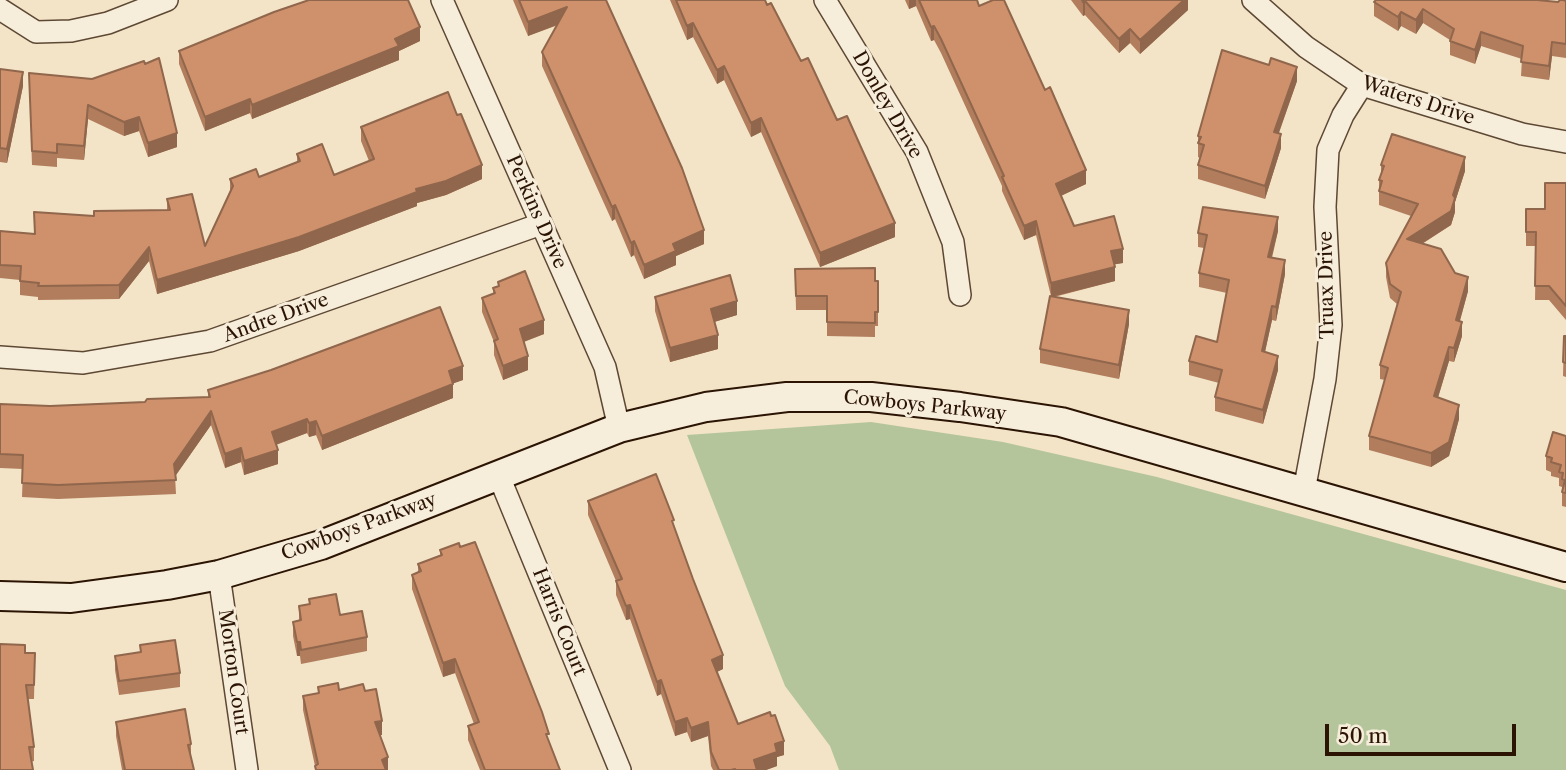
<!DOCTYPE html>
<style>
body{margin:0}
#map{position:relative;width:1566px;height:770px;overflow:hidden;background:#f3e4c7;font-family:"Libre Caslon Text",serif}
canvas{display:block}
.scale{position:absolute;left:1325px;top:724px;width:191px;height:32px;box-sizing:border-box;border:4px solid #2b1403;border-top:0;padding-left:9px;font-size:21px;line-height:24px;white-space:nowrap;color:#2b1403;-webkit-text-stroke:5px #f7eddb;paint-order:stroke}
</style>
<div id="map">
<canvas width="1566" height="770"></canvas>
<div class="scale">50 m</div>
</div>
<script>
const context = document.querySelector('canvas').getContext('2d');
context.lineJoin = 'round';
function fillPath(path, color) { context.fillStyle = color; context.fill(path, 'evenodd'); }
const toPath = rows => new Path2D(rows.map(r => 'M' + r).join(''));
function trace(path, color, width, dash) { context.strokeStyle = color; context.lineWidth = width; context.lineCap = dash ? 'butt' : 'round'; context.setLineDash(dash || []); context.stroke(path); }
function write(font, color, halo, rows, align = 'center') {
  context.font = font + ' "Libre Caslon Text",serif'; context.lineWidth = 6; context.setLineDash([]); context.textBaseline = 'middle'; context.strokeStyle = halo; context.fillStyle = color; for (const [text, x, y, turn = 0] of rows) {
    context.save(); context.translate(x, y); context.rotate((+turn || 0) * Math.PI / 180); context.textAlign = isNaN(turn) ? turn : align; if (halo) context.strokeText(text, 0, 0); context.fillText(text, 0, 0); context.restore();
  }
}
fillPath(toPath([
 [871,422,1003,442,1157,477,1566,590,1566,770,839,770,830,746,785,686,687,435]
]), '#b4c59b');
const street = toPath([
 [442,0,605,367,619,428],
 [825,0,917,152,953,242,960,295],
 [1253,0,1306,47,1362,85,1522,134,1566,142],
 [0,9,36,32,71,31,108,23,167,0],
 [0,357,83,363,210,341,541,224],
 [498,474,620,770],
 [1304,491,1325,379,1331,325,1325,207,1328,150,1343,115,1362,85],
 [219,575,247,770]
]);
const secondary = toPath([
 [0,596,71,598,167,585,219,575,321,545,619,428,706,407,787,397,871,397,960,407,1061,422,1566,567]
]);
trace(street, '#5d4834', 24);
trace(secondary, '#2b1403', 32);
trace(street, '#f7eddb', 21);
trace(secondary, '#f7eddb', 28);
fillPath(toPath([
 [513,0,606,0,704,244,676,256,676,265,644,279,634,255,631,257,615,219,612,221,542,66,542,52,558,25,528,36],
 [670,0,765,0,837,120,895,237,820,267,761,132,751,137,724,80,717,84,693,37,687,40],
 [905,0,977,0,979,6,1086,184,1061,196,1074,226,1123,263,1114,264,1115,281,1054,297,1129,324,1119,379,1040,363,1040,349,1051,296,1036,235,1024,240,1002,191,1002,186,941,53,934,40,931,41,916,6,909,9],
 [1071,0,1188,0,1188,10,1140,54,1130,43,1119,53,1085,15,1083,16],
 [1566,1,1566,58,1552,56,1549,80,1521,76,1522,59,1481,46,1475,64,1450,55,1450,40,1423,23,1416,34,1401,26,1398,31,1374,16,1374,2,1558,2],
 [420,41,399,51,399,60,252,119,250,113,205,131,179,64,179,51],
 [0,69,23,86,7,163,0,162],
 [29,73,92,79,177,147,148,157,139,131,124,136,88,119,84,160,57,158,57,167,32,165],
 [1297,81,1279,133,1281,148,1265,199,1198,179,1198,165,1200,158,1198,157,1198,136],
 [361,127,482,179,446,195,417,203,417,206,299,251,157,294,149,261,119,299,38,300,38,297,20,295,20,280,0,278,0,231,35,234,34,212,94,216,167,210,167,199,205,246,230,191,230,179,259,177,297,162,297,154,334,175,369,161,361,141],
 [1381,165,1465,171,1455,202,1455,212,1451,225,1422,244,1455,273,1468,291,1460,321,1462,336,1454,362,1449,361,1438,398,1459,419,1449,456,1431,467,1369,450,1369,436,1385,380,1380,379,1380,365,1397,304,1390,298,1386,277,1386,263,1411,216,1379,205,1379,180,1381,173],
 [1566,183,1566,320,1549,300,1535,300,1536,246,1526,246,1526,209,1545,209],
 [1278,231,1272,258,1285,274,1276,321,1272,320,1265,352,1278,370,1263,424,1215,411,1215,397,1219,383,1189,375,1189,361,1217,342,1227,293,1199,287,1199,273,1204,248,1198,247,1198,233],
 [795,269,878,281,878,326,875,326,875,337,827,336,827,310,796,310],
 [498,282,544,334,524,342,528,370,503,380,494,355,494,342,482,312,482,298,493,294,493,288,498,286],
 [655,297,737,315,714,322,718,349,670,362,655,311],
 [1564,336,1566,336,1566,377,1563,376],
 [463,380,453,383,453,398,322,450,316,435,309,437,307,433,276,445,278,464,244,475,241,462,225,468,211,425,175,476,176,494,58,499,22,497,23,469,0,468,0,404,50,406,145,402,208,397,208,390],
 [1566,436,1566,507,1562,506,1562,487,1559,486,1559,478,1551,476,1551,472,1546,470,1546,456],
 [588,501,674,528,723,669,717,672,738,724,784,755,777,757,777,766,766,770,713,770,711,766,708,736,691,742,687,732,675,736,661,694,657,696,630,619,626,620,616,595,616,581,588,515],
 [440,550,549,741,560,770,480,770,468,740,468,726,474,724,455,673,443,677,412,589,412,575,418,572,418,564,440,555],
 [309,599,340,615,367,637,367,651,301,664,300,656,297,656,293,636,293,622,299,621,299,606,309,604],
 [140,645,180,673,180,687,119,695,115,670,115,656,140,652],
 [25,653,35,653,34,699,28,699,34,747,34,761,0,770],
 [318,687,365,691,382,735,380,735,388,770,315,770,315,766,303,710,303,696,318,693],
 [116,722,191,744,191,758,194,770,122,770,116,736]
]), '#b17d5d');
fillPath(toPath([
 [909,0,916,0,916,6,909,9],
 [1184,0,1188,0,1188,10,1140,54,1140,40],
 [1085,1,1085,15,1083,16,1083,2],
 [567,7,567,21,528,36,528,22],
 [1423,9,1423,23,1416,34,1416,20],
 [1401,12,1401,26,1398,31,1398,17],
 [693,23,693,37,687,40,687,26],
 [934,26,934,40,931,41,931,27],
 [420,27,420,41,399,51,399,60,252,119,252,105],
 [1130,29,1130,43,1119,53,1119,39],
 [1481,32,1481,46,1475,64,1475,50],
 [1552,42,1552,56,1549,80,1549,66],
 [724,66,724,80,717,84,717,70],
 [1297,67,1297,81,1274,146,1274,132],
 [23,72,23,86,7,163,7,149],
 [250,99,250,113,205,131,205,117],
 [88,105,88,119,84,160,84,146],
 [139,117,139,131,124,136,124,122],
 [761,118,761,132,751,137,751,123],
 [177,133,177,147,148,157,148,143],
 [1281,134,1281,148,1265,199,1265,186],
 [1465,157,1465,171,1455,202,1455,212,1451,225,1407,253,1407,239,1453,195],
 [482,165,482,179,446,195,417,203,417,206,299,251,157,294,157,280,416,189],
 [1086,170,1086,184,1056,198,1056,184],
 [615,205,615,219,612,221,612,207],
 [1278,217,1278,231,1268,271,1268,257],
 [1036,221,1036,235,1024,240,1024,226],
 [895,223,895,237,820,267,820,253],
 [704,230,704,244,676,256,676,265,644,279,644,265,673,244],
 [634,241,634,255,631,257,631,243],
 [149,247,149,261,119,299,119,285],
 [1123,249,1123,263,1111,265,1111,251],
 [1285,260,1285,274,1276,321,1276,307],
 [1115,267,1115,281,1051,297,1051,283],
 [1468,277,1468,291,1456,334,1456,320],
 [737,301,737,315,711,323,711,309],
 [1272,306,1272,320,1262,365,1262,351],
 [1129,310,1129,324,1119,379,1119,365],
 [544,320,544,334,520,343,520,329],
 [1462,322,1462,336,1454,362,1454,348],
 [718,335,718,349,670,362,670,348],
 [1449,347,1449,361,1434,410,1434,396],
 [528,356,528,370,503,380,503,366],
 [1278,356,1278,370,1263,424,1263,410],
 [463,366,463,380,449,385,449,371],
 [453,384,453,398,322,450,322,436],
 [1459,405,1459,419,1449,456,1431,467,1431,453],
 [211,411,211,425,174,478,174,464],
 [307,419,307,433,272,446,272,432],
 [316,421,316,435,309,437,309,423],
 [241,448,241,462,225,468,225,454],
 [278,450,278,464,244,475,244,461],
 [630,605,630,619,626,620,626,606],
 [297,642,300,642,300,656,297,656],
 [723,655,723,669,712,674,712,660],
 [455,659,455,673,443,677,443,663],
 [661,680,661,694,657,696,657,682],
 [687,718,687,732,675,736,675,722],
 [382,721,382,735,375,736,375,722],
 [708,722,708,736,691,742,691,728],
 [784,741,784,755,777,757,777,766,766,770,754,770,754,760,775,744],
 [388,757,388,770,382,770,382,760]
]), '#90664c');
const building = toPath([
 [309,0,408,0,420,27,395,39,399,46,252,105,250,99,205,117,179,51,274,12,309,0],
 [519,0,606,0,682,168,704,230,673,244,676,251,644,265,634,241,631,243,615,205,612,207,542,52,567,7,528,22,519,0],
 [676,0,765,0,767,5,771,3,801,61,808,58,837,120,847,116,895,223,820,253,761,118,751,123,724,66,717,70,693,23,687,26,676,0],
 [919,0,977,0,979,6,993,0,1004,0,1045,90,1050,87,1086,170,1056,184,1074,226,1114,216,1123,249,1111,251,1115,267,1051,283,1036,221,1024,226,1002,177,1004,176,941,39,934,26,931,27,919,0],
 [1082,0,1184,0,1140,40,1130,29,1119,39,1085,1,1083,2,1082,0],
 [1376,0,1537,0,1558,2,1560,0,1563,0,1566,1,1566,44,1552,42,1549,66,1521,62,1523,46,1481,32,1475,50,1450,41,1454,29,1423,9,1416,20,1401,12,1398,17,1374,2,1376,0],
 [1222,50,1269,65,1271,58,1297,67,1274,132,1281,134,1265,186,1198,165,1204,145,1198,143,1201,137,1198,136,1222,50],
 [159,58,177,133,148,143,139,117,124,122,88,105,84,146,57,144,57,153,32,151,29,73,92,79,144,61,145,64,159,58],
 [0,69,23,72,7,149,0,148,0,69],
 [448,92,457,115,461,114,482,165,446,181,416,189,417,192,299,237,157,280,149,247,119,285,38,286,39,283,20,281,21,266,0,265,0,231,35,234,34,212,94,216,94,211,170,210,167,199,192,194,205,246,233,186,230,179,256,169,259,177,300,161,297,154,322,144,334,175,374,159,361,127,448,92],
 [1392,134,1465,157,1453,195,1455,198,1451,211,1407,239,1441,249,1455,273,1468,277,1456,320,1462,322,1454,348,1449,347,1434,396,1459,405,1449,442,1431,453,1369,436,1388,368,1380,365,1401,292,1390,284,1386,263,1418,204,1379,191,1382,181,1379,180,1384,166,1381,165,1392,134],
 [1545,183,1566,183,1566,306,1549,286,1535,286,1536,232,1526,232,1526,209,1545,209,1545,183],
 [1203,207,1278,217,1268,257,1285,260,1276,307,1272,306,1262,351,1278,356,1263,410,1215,397,1222,370,1189,361,1196,336,1217,342,1229,280,1199,273,1207,235,1198,233,1203,207],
 [875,268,875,281,878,281,878,312,875,312,875,323,827,322,827,296,796,296,795,269,875,268],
 [525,271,544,320,520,329,528,356,503,366,494,341,498,339,482,298,495,293,493,288,499,286,498,282,525,271],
 [730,275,737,301,711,309,718,335,670,348,655,297,730,275],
 [1050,296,1129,310,1119,365,1040,349,1050,296],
 [440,307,463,366,449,371,453,384,322,436,316,421,309,423,307,419,272,432,278,450,244,461,241,448,225,454,211,411,174,464,176,480,58,485,22,483,23,455,0,454,0,404,50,406,145,402,147,399,210,397,208,390,271,370,440,307],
 [1564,336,1566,336,1566,363,1563,362,1564,336],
 [1553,432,1566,436,1566,493,1562,492,1565,480,1562,479,1563,473,1559,472,1561,465,1551,462,1552,458,1546,456,1553,432],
 [656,474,674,520,672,521,693,579,723,655,712,660,738,724,770,712,771,716,775,715,784,741,775,744,777,752,754,760,757,770,735,770,735,769,731,770,719,770,711,752,708,722,691,728,687,718,675,722,661,680,657,682,630,605,626,606,616,581,622,579,588,501,656,474],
 [475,542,542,712,549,734,546,734,560,770,485,770,468,726,479,722,455,659,443,663,412,575,421,571,418,564,442,555,440,550,459,543,460,547,475,542],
 [336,594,340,615,362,611,367,637,301,650,300,642,297,642,293,622,301,620,299,606,310,604,309,599,336,594],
 [175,640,180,673,119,681,115,656,141,652,140,645,175,640],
 [0,644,25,645,25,653,35,653,34,685,26,685,34,747,29,747,33,770,0,770,0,644],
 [338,683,339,690,363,684,365,691,376,689,382,721,375,722,388,757,382,760,386,770,316,770,315,766,318,764,303,696,319,693,318,687,338,683],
 [185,709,191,744,188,745,194,770,125,770,116,722,185,709]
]);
fillPath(building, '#ce916c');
trace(building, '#90664c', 2);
write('19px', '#2b1403', '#f7eddb', [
 ["Waters Drive",1418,101,18],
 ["Donley Drive",887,105,60],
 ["Perkins Drive",536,212,66],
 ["Truax Drive",1327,285,-91],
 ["Andre Drive",276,318,-20],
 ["Cowboys Parkway",925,406,6],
 ["Cowboys Parkway",359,527,-20],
 ["Harris Court",559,622,68],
 ["Morton Court",233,672,82]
]);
</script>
